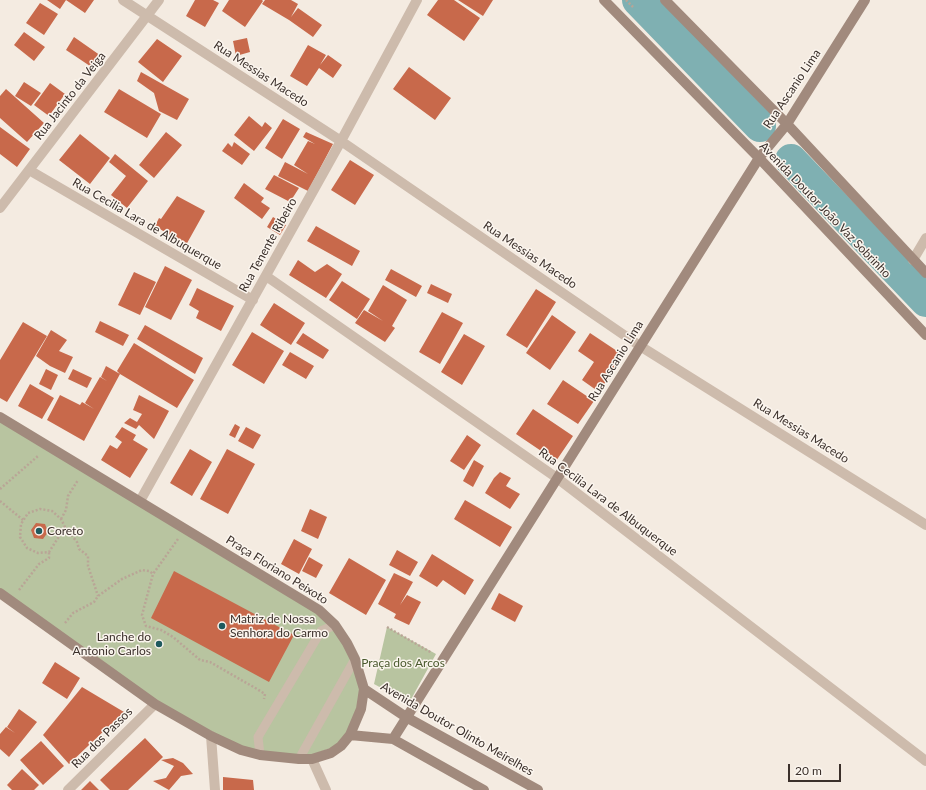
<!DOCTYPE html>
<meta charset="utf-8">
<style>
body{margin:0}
#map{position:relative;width:926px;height:790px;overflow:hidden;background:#f4ebe1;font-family:Lato,sans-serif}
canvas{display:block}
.scale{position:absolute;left:788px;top:764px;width:53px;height:18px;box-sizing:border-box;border:2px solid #3b302b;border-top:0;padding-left:5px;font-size:12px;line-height:14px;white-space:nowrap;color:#3b302b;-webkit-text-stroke:3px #fbf5ee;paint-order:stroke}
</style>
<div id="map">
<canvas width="926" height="790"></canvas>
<div class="scale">20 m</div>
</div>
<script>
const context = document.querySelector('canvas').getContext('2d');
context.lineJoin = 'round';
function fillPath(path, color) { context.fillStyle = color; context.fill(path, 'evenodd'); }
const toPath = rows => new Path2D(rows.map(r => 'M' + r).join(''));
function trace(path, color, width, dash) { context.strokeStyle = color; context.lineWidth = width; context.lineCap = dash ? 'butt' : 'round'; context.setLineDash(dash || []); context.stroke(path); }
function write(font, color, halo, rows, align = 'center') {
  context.font = font + ' Lato,sans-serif'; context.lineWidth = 3; context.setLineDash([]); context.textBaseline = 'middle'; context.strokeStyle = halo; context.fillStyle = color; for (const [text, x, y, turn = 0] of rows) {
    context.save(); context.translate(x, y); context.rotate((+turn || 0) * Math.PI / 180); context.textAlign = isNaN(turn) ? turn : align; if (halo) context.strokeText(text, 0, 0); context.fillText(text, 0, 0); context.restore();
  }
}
fillPath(toPath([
 [0,419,300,600,333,627,352,659,297,757,242,748,156,701,0,591],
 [387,627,436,654,409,703,374,684],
 [354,663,362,690,359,709,340,745,302,758]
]), '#b8c4a0');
trace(toPath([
 [638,0,760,126],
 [791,160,926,301]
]), '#7fb0b2', 32);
fillPath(toPath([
 [47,0,66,0,60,9],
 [66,0,94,0,85,13],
 [195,0,213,0,219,3,205,27,186,16],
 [229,0,262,0,263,1,245,27,222,11],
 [265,0,291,0,298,4,291,17,298,8,322,25,313,37,289,20,262,4],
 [438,0,454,0,480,18,464,41,427,15],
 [458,0,493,0,483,16],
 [40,3,58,14,44,35,26,23],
 [24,32,45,47,34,61,14,45],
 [74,37,104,58,96,70,66,50],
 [247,38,250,52,236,56,233,41],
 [157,39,182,56,163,82,138,62],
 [308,45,326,55,320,65,328,55,342,65,333,78,319,68,307,86,290,76],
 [409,67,451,98,435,120,393,89],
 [141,72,189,99,177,120,159,111,154,93,137,81],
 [24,82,41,93,31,106,15,96],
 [50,83,65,94,49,116,34,105],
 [6,89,44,123,27,142,0,118,0,96],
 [119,89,161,114,147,138,104,112],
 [249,116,262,127,265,122,272,128,254,151,234,135],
 [283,119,300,129,282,159,265,148],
 [0,127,30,149,17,167,0,154],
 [166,132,182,145,154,178,139,165],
 [306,132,333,144,308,191,278,176,285,162,308,174,294,165,308,141,315,144,303,137],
 [80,134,110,158,90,184,59,160],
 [234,142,250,154,242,165,222,151,228,143,232,147],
 [115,154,148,181,127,208,111,195,126,176,109,162],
 [350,160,374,175,355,205,331,190],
 [274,175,299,188,290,202,265,189],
 [244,183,264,198,261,202,270,208,262,219,234,198],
 [177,196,205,211,186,245,155,226,159,218,161,219],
 [273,217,286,225,280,235,267,227],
 [316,226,360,251,352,266,307,241],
 [298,260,315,272,327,264,342,274,326,298,289,275],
 [165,266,192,280,171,320,145,307],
 [391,269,422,286,416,297,385,280],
 [134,272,156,282,140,315,118,305],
 [342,281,370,299,357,319,329,300],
 [431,284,452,294,448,303,427,293],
 [383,285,407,300,392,326,395,328,385,342,355,323,364,310,383,321,368,311],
 [197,288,234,306,221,331,196,318,199,311,189,305],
 [536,289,556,302,527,348,506,335],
 [274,303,305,323,291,345,260,325],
 [442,312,463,323,440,364,419,352],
 [552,315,576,332,550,370,526,353],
 [100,321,129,335,123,346,95,332],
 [23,322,47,336,7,402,0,398,0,360],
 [145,325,203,358,195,374,137,339],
 [51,330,67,340,59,351,73,357,65,373,50,366,36,356],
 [252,332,284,351,264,384,232,365],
 [303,333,329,350,323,359,296,343],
 [590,333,623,355,599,392,582,380,594,362,578,351],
 [464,334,485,346,462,385,441,372],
 [134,343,194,380,177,408,120,374,84,441,47,420,60,395,80,405,82,402,94,409,85,403,100,377,107,381,101,377,106,366,120,374,117,371],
 [290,352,314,366,306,379,282,365],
 [46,369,58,375,51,390,39,384],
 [73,369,92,378,87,388,68,379],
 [563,380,594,401,578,424,547,404],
 [30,384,54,398,42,419,18,406],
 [139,395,169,411,154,439,139,425,136,429,124,423,130,418,137,422,142,414,133,410],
 [533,409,573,436,556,461,516,434],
 [235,424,240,427,235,438,229,435],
 [122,427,136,435,133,440,148,449,130,478,101,460,110,445,117,449,122,442,115,437],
 [246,427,261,435,253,449,238,441],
 [467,435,481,445,464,470,450,461],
 [190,449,212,462,192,496,170,483],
 [227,449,255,464,228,514,200,499],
 [474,460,484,466,473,487,463,481],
 [500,472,511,478,506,486,520,494,510,509,485,493,494,478],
 [465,500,512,527,500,547,454,519],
 [310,509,327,517,318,539,301,531],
 [36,523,45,524,48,532,43,539,34,538,31,530],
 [294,539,312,549,299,574,281,564],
 [397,550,418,562,410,576,389,565],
 [432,554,474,580,465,595,443,580,437,587,419,576],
 [309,557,323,565,316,578,302,571],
 [349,558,386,580,366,615,329,593],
 [174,571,294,635,269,682,151,618],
 [394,573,413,582,400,605,407,595,421,602,409,625,394,618,396,614,378,604],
 [499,593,523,606,515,622,491,609],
 [55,662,80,678,67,699,42,683],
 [82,687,124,712,69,764,43,735],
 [19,709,37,722,9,757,0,749,0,734,6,727,15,733,7,727],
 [145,738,163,757,128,790,110,790,100,780],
 [41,741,64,766,43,785,20,760],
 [173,758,183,763,193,774,181,776,169,790,153,781,166,778,174,766,161,760],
 [22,769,39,785,34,790,12,790,7,785],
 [223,777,253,780,254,790,223,790],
 [90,781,99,790,81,790]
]), '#c8694b');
trace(toPath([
 [626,0,633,7],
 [0,489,38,456],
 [0,501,23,520],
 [61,519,66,510,68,496,78,480],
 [65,527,49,552,38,553,27,548,20,537,21,524,28,513,40,509,52,511,61,519,65,527,77,542,79,549,88,556,88,566,98,596],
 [178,539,153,574,142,615,146,626,161,630,173,637,200,660,210,662,257,689,265,694,264,699],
 [19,590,39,564,49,558,49,552],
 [65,623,73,613,94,602,98,596,122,579,142,570,149,571,153,574],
 [387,627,432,653]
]), '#b9a596', 2.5, [2, 2]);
trace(toPath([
 [260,755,258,737,321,631,335,625],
 [299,759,355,659]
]), '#cdbbac', 9);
trace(toPath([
 [123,0,341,141,640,346,926,525],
 [29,170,253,300],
 [0,208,159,0],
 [913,260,926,238],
 [266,276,557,478,926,761],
 [140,501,341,141,417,0],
 [211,736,215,790],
 [312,759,326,790],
 [68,790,155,704]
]), '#cdbbac', 10);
trace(toPath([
 [604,0,759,158,926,335],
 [665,0,787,124,926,273],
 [0,417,319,610,335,625,347,643,355,659,364,689,361,709,350,735,341,746,331,753,312,759,299,759,260,755,241,750,211,736,155,704,0,593],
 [364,689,406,717,538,790],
 [350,735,393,739,484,790],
 [393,739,759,158,787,124,865,0]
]), '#a18a7d', 10);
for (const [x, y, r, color] of [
 [39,531,4,"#1f5a5e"],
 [222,626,4,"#1f5a5e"],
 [159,644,4,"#1f5a5e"]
]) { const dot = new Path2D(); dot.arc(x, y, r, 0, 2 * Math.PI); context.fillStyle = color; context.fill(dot); trace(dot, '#fbf5ee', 1.5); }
write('12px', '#3b302b', '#fbf5ee', [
 ["Rua Messias Macedo",261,74,33],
 ["Rua Ascanio Lima",792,89,-56],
 ["Rua Jacinto da Veiga",70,96,-52],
 ["Avenida Doutor João Vaz Sobrinho",825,210,46],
 ["Rua Cecilia Lara de Albuquerque",147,224,30],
 ["Rua Tenente Ribeiro",268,245,-61],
 ["Rua Messias Macedo",530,255,34],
 ["Rua Ascanio Lima",616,361,-58],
 ["Rua Messias Macedo",801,431,32],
 ["Rua Cecilia Lara de Albuquerque",608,502,37],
 ["Praça Floriano Peixoto",277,570,32],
 ["Avenida Doutor Olinto Meirelhes",457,729,30],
 ["Rua dos Passos",102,738,-45]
]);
write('12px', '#3b302b', '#fbf5ee', [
 ["Coreto",47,531],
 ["Matriz de Nossa",230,619],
 ["Senhora do Carmo",230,633],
 ["Lanche do",151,637,"right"],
 ["Antonio Carlos",151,651,"right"]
], 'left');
write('12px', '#4a5a2e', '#fbf5ee', [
 ["Praça dos Arcos",403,663]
]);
</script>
